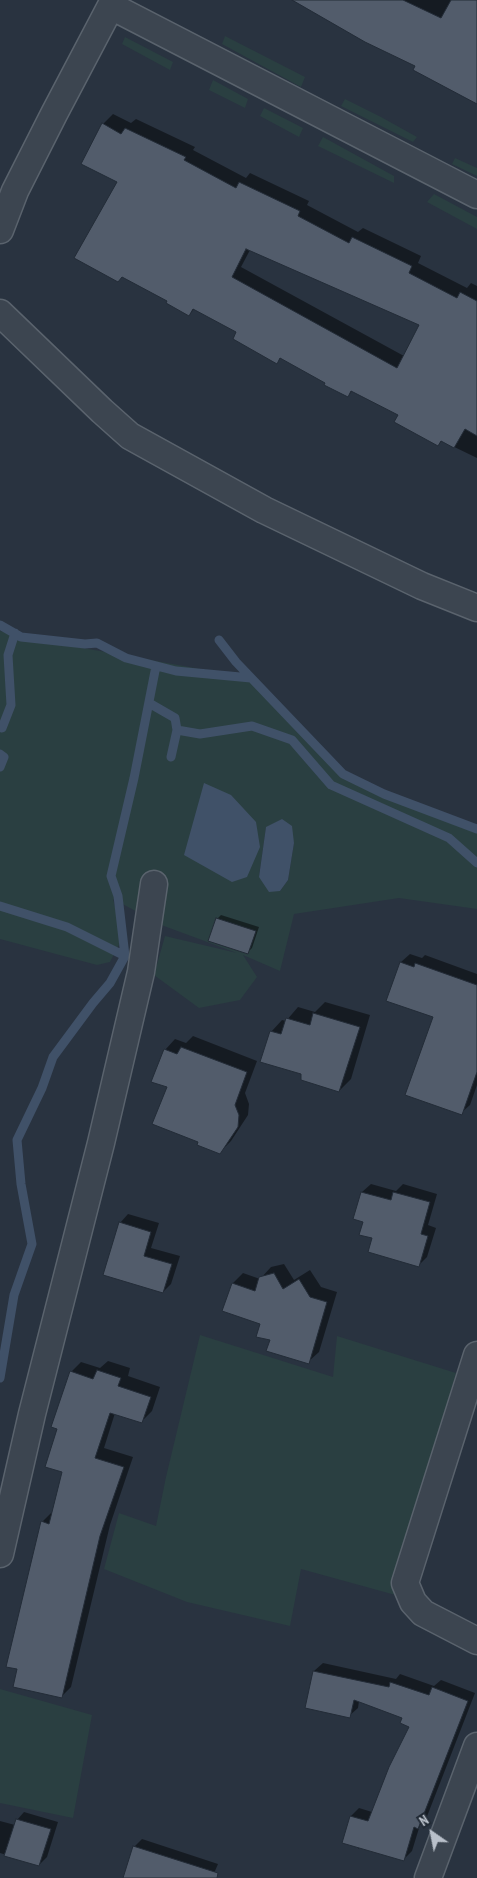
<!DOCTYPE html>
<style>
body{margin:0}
#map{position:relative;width:477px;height:1878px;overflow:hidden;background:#293340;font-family:"PT Sans Narrow",sans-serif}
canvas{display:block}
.north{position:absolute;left:407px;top:1808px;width:50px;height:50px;-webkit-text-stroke:4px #212a35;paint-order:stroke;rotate:327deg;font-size:14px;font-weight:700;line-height:20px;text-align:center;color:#b9c0ca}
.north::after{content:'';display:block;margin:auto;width:18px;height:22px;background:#b9c0ca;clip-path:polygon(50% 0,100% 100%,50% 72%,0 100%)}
</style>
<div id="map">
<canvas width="477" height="1878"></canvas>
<div class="north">N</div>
</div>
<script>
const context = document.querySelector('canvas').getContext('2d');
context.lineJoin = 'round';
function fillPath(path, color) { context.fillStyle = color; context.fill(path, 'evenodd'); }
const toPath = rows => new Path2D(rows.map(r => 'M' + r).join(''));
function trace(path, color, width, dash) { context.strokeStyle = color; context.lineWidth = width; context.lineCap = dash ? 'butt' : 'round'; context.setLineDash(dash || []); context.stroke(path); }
fillPath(toPath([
 [225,36,305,77,301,87,222,44],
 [125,37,173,62,170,70,122,44],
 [213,80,248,99,245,108,209,90],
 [345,99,381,117,417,137,413,142,341,106],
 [264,108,303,128,299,137,260,116],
 [323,137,394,176,394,183,318,146],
 [455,158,477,168,477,176,452,164],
 [434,194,477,217,477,229,427,202],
 [0,631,55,643,251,678,343,774,384,794,477,829,477,909,399,898,294,914,280,971,243,955,257,977,240,1000,199,1008,154,975,165,936,237,953,164,926,113,899,123,937,110,962,97,965,0,939],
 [282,819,294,843,288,880,280,891,259,876,266,828],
 [200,1335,333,1377,337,1336,456,1373,396,1584,399,1596,301,1569,290,1626,187,1602,104,1569,119,1513,156,1526,166,1477],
 [0,1689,92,1715,73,1818,0,1803]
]), '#2a3f41');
fillPath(toPath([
 [204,783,231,795,256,822,260,847,247,877,232,882,184,855],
 [282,819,292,826,294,843,288,880,280,891,269,892,259,877,266,827]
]), '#405168');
fillPath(toPath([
 [304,0,477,0,477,103,416,66],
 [113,114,131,123,136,119,195,147,193,150,246,178,250,173,309,201,307,205,358,232,363,228,421,256,418,263,467,288,471,283,477,286,477,458,442,441,438,445,400,414,353,390,348,396,282,357,277,362,238,332,195,308,189,315,169,301,118,182,103,124],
 [250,250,420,324,404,356,241,267],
 [221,915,259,927,252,948,248,952,217,919],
 [410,954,422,958,425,955,477,974,477,1085,470,1105,461,1113,434,1016,387,1001,401,962],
 [325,1002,370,1015,351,1079,339,1091,302,1073,271,1032,282,1020,286,1021,298,1007,315,1012],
 [193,1036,257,1061,245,1093,249,1104,248,1115,231,1141,220,1152,200,1141,168,1087,165,1050,175,1039,186,1043],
 [371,1184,396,1191,403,1184,437,1194,428,1225,436,1228,427,1257,419,1265,374,1237,364,1221,362,1192],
 [128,1214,159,1223,151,1248,180,1256,171,1284,163,1292,120,1223],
 [284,1264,294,1280,310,1270,321,1287,337,1292,319,1352,308,1362,271,1339,233,1283,243,1273,260,1279,271,1267],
 [108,1361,130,1368,128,1376,160,1387,152,1411,142,1421,115,1413,104,1448,133,1457,110,1525,71,1687,61,1697,42,1522,52,1512,63,1471,59,1428,71,1372,81,1362,100,1368],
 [323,1663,396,1679,400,1674,434,1686,441,1680,475,1693,426,1819,420,1825,412,1851,403,1860,388,1823,358,1849,359,1846,351,1816,359,1808,372,1812,411,1726,403,1718,359,1701,358,1708,349,1716,314,1671],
 [24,1812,58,1822,47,1857,39,1865,0,1853,0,1821,15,1825,17,1820],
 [142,1839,218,1864,212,1878,137,1878,134,1847]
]), '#0007');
trace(toPath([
 [0,625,21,637,85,644,97,643,126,658,176,671,251,678],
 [219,640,236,662,343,774,384,794,477,829],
 [149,703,175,718,177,730,200,734,252,726,292,740,331,785,449,838,477,863],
 [2,728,11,705,8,655,15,633],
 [0,754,4,757,0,767],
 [171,757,177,730],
 [0,906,67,927,125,956],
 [0,1378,14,1295,32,1244,21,1184,17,1140,42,1088,53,1057,93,1003,110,983,125,956,118,896,111,876,134,778,156,666]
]), '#405168', 9);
const building = toPath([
 [292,0,403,0,441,18,451,0,477,0,477,104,413,70,415,66,365,42,292,0],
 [102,123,121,134,125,128,186,157,184,160,236,188,239,182,300,211,298,216,349,243,352,237,412,266,409,273,457,298,460,292,477,301,477,436,465,429,454,448,441,441,438,446,394,422,398,415,351,391,348,397,324,385,325,383,280,358,277,364,233,339,236,332,193,309,189,316,166,303,167,301,122,277,118,282,74,258,117,182,81,164,102,123],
 [246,249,419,325,397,368,232,277,246,249],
 [216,918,256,931,248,954,208,941,216,918],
 [400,962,414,967,415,963,477,985,477,1072,462,1115,405,1095,433,1017,386,1001,400,962],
 [313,1013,360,1027,339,1092,301,1080,301,1074,260,1062,270,1031,281,1034,286,1018,310,1025,313,1013],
 [181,1047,247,1072,235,1105,239,1115,238,1127,220,1154,197,1145,198,1142,152,1124,167,1087,151,1082,164,1049,177,1054,181,1047],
 [361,1192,391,1200,393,1192,430,1202,421,1234,428,1236,419,1267,368,1252,372,1238,359,1235,363,1222,353,1219,361,1192],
 [119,1222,151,1232,144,1256,172,1264,163,1293,103,1275,119,1222],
 [274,1273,283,1289,299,1279,310,1297,327,1302,309,1364,266,1351,270,1340,256,1337,260,1324,222,1311,232,1283,255,1291,259,1277,274,1273],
 [97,1370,121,1378,118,1386,151,1397,142,1423,110,1413,95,1458,124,1467,100,1536,62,1698,13,1687,17,1669,6,1667,41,1521,49,1524,62,1472,45,1467,57,1429,51,1427,70,1371,93,1379,97,1370],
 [313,1671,389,1687,390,1682,429,1695,432,1687,468,1701,418,1829,414,1827,404,1861,342,1843,350,1816,368,1821,389,1767,409,1727,400,1723,402,1718,354,1700,350,1718,305,1708,313,1671],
 [16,1819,51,1829,39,1866,4,1856,16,1819],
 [133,1846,218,1873,217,1878,123,1878,133,1846]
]);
fillPath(building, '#525c6b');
trace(building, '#232c37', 1);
const minor = toPath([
 [111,6,477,195],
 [0,230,15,191,54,114,114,0],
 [0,313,102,411,130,436,264,510,422,586,477,608],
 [477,1355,405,1583,413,1602,423,1613,477,1641],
 [0,1554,32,1414,101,1143,141,972,154,884],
 [428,1878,477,1746]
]);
trace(minor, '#5a636d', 29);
trace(minor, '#3c4550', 26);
</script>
